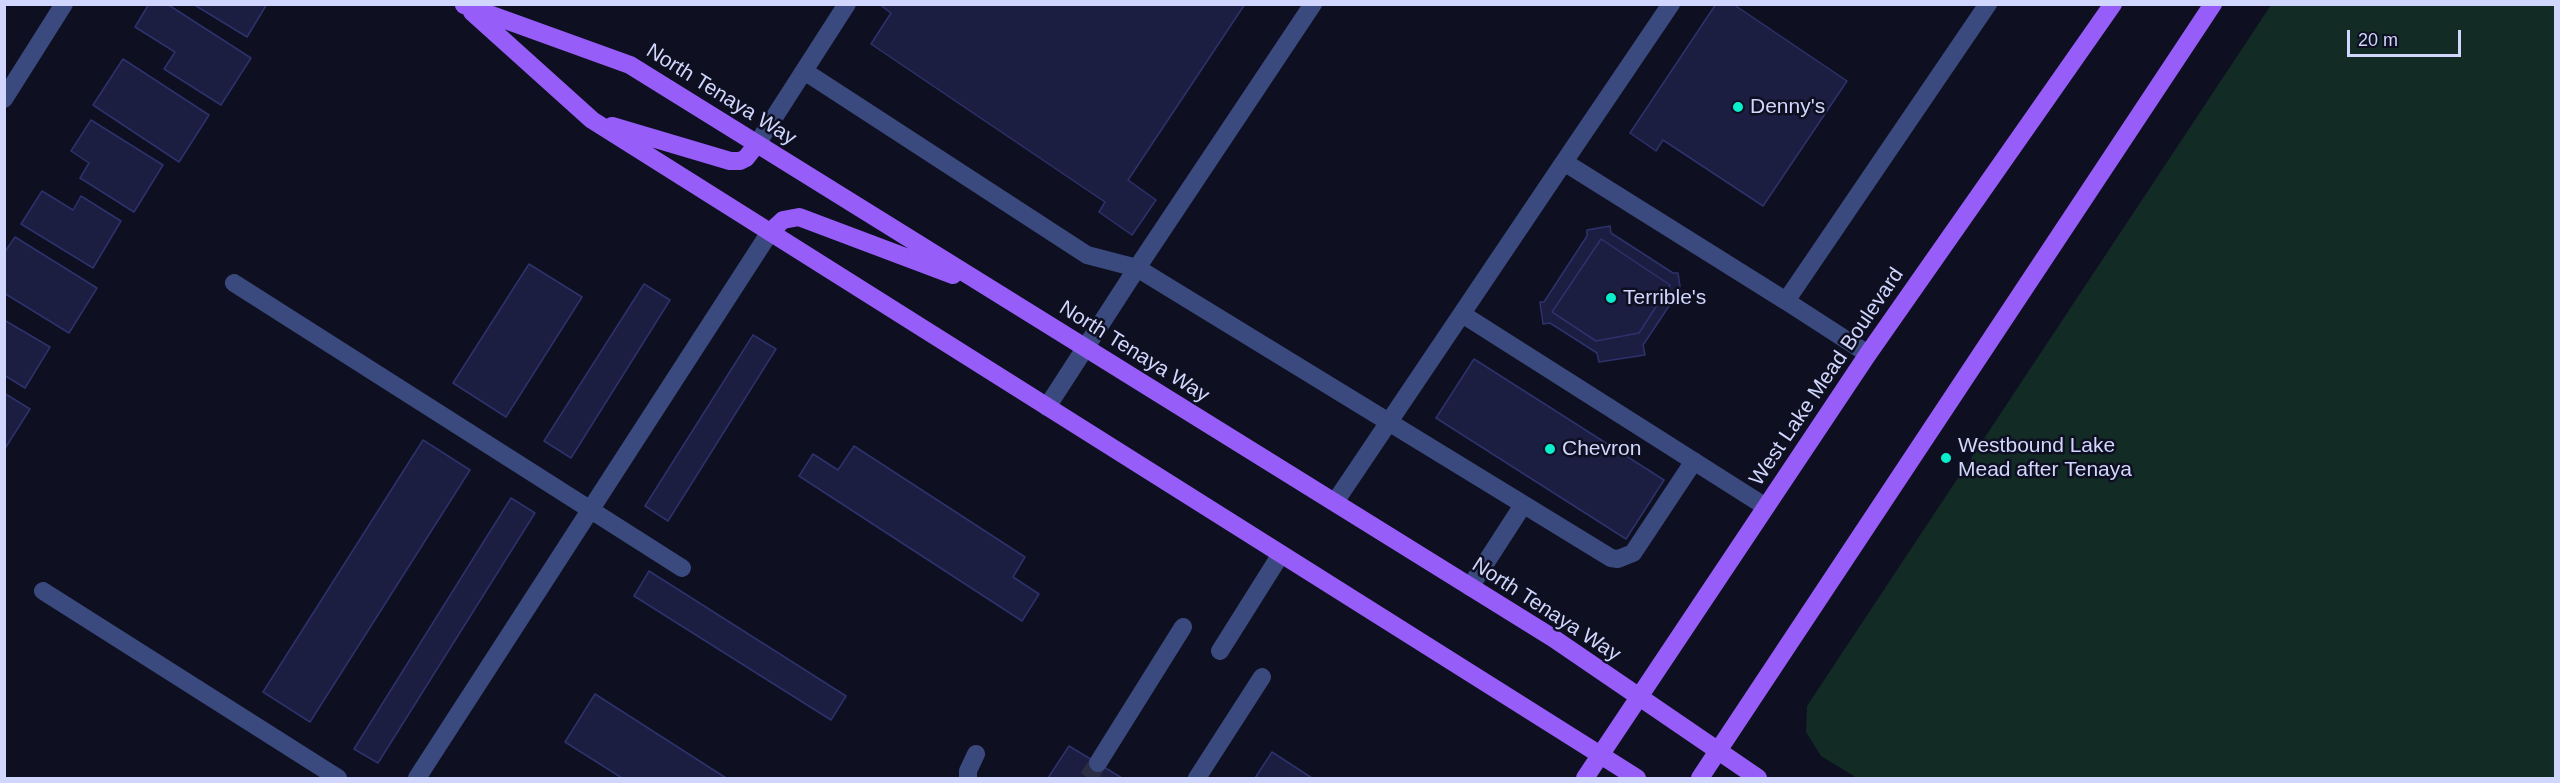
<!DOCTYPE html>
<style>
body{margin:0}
#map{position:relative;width:2560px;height:783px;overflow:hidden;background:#0e1021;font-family:Helvetica,sans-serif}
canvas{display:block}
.frame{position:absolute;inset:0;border:6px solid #d0d6fd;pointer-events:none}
.scale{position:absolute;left:2347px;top:30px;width:114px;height:27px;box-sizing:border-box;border:3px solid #d0d6fd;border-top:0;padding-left:8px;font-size:18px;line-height:21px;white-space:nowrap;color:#d0d6fd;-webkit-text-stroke:4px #0e1021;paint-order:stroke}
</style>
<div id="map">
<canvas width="2560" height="783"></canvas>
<div class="frame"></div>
<div class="scale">20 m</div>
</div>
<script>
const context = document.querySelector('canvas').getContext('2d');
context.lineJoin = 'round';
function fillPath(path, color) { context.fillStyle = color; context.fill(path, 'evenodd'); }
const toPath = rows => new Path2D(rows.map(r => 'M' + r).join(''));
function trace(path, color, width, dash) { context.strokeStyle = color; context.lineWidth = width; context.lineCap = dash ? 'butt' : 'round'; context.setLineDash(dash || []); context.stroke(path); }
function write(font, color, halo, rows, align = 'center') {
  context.font = font + ' Helvetica,sans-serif'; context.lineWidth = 5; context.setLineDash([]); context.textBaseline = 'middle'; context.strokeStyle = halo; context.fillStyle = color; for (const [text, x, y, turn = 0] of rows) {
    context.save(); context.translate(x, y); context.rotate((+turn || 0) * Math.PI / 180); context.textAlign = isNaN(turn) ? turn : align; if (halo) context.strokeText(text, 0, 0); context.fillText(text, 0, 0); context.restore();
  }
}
fillPath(toPath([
 [2271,5,2555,5,2555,778,1857,778,1821,756,1806,732,1807,706]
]), '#122b24');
const building = toPath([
 [149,4,167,4,251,58,221,105,164,69,175,52,135,27,149,4],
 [193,4,267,4,247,37,193,4],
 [879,4,1245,4,1128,180,1156,200,1132,235,1099,212,1105,202,871,44,891,13,879,4],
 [1716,4,1733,4,1847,81,1763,206,1663,140,1656,151,1630,133,1716,4],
 [123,59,209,115,179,162,93,105,123,59],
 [91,120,163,165,134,212,80,178,89,163,71,151,91,120],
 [42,191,73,210,81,196,121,221,93,268,21,224,42,191],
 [1610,226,1611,233,1673,273,1678,273,1681,293,1677,294,1643,345,1645,355,1599,362,1597,353,1550,323,1543,324,1540,302,1544,302,1587,236,1587,230,1610,226],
 [1601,239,1670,285,1639,333,1596,341,1552,312,1601,239],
 [15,237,97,288,69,333,4,293,4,253,15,237],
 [1601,239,1670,285,1639,333,1596,341,1552,312,1601,239],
 [529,264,582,297,506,417,453,383,529,264],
 [644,284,670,300,571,458,544,441,644,284],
 [4,320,50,347,25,388,4,375,4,320],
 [753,335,776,349,668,521,645,506,753,335],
 [1474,359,1664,480,1626,539,1436,418,1474,359],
 [4,393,30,409,4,450,4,393],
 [423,440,470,470,310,722,263,692,423,440],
 [854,446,1025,557,1013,577,1039,594,1022,621,799,476,813,454,838,470,854,446],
 [511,498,535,513,378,763,354,749,511,498],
 [649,571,846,696,831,720,634,596,649,571],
 [595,694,726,778,622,778,565,742,595,694],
 [1069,746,1122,778,1048,778,1069,746],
 [1272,752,1312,778,1255,778,1272,752]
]);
fillPath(building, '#1b1d41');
trace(building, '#2e326c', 1.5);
trace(toPath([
 [1088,778,1098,763]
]), '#2b2e42', 18, [18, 9]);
trace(toPath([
 [804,71,1087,255,1137,268,1611,558,1618,559,1633,553,1694,461],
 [4,99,64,4],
 [757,144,847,4],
 [1564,162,1671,4],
 [234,283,682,568],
 [1462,314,1766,507],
 [1868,354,1786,301,1988,4],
 [1047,407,1137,268,1313,4],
 [1335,502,1564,162,1786,301],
 [1470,587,1523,505],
 [43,591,338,778],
 [1220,651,1281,554],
 [1098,763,1183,627],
 [417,778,770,232],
 [968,778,968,771,976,754],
 [1197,778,1262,677]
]), '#3b4a7e', 18);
trace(toPath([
 [464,5,630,65,1553,638,1758,778],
 [472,12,592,120,1637,778],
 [612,126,730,161,740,161,746,158,757,144],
 [770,232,783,220,799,217,953,275],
 [1585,778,1868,354,2113,4],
 [1700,778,2213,4]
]), '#975df8', 18);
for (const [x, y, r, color] of [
 [1738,107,6,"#0beecc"],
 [1611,298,6,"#0beecc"],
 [1550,449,6,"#0beecc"],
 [1946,458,6,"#0beecc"]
]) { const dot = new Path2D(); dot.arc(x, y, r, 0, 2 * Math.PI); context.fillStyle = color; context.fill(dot); trace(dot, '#0e1021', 2); }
write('21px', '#d0d6fd', '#0e1021', [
 ["North Tenaya Way",721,95,32],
 ["North Tenaya Way",1134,352,32],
 ["West Lake Mead Boulevard",1827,377,-56],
 ["North Tenaya Way",1546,610,33]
]);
write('21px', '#d0d6fd', '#0e1021', [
 ["Denny's",1750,107],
 ["Terrible's",1623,298],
 ["Westbound Lake",1958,446],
 ["Mead after Tenaya",1958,470],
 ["Chevron",1562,449]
], 'left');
</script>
